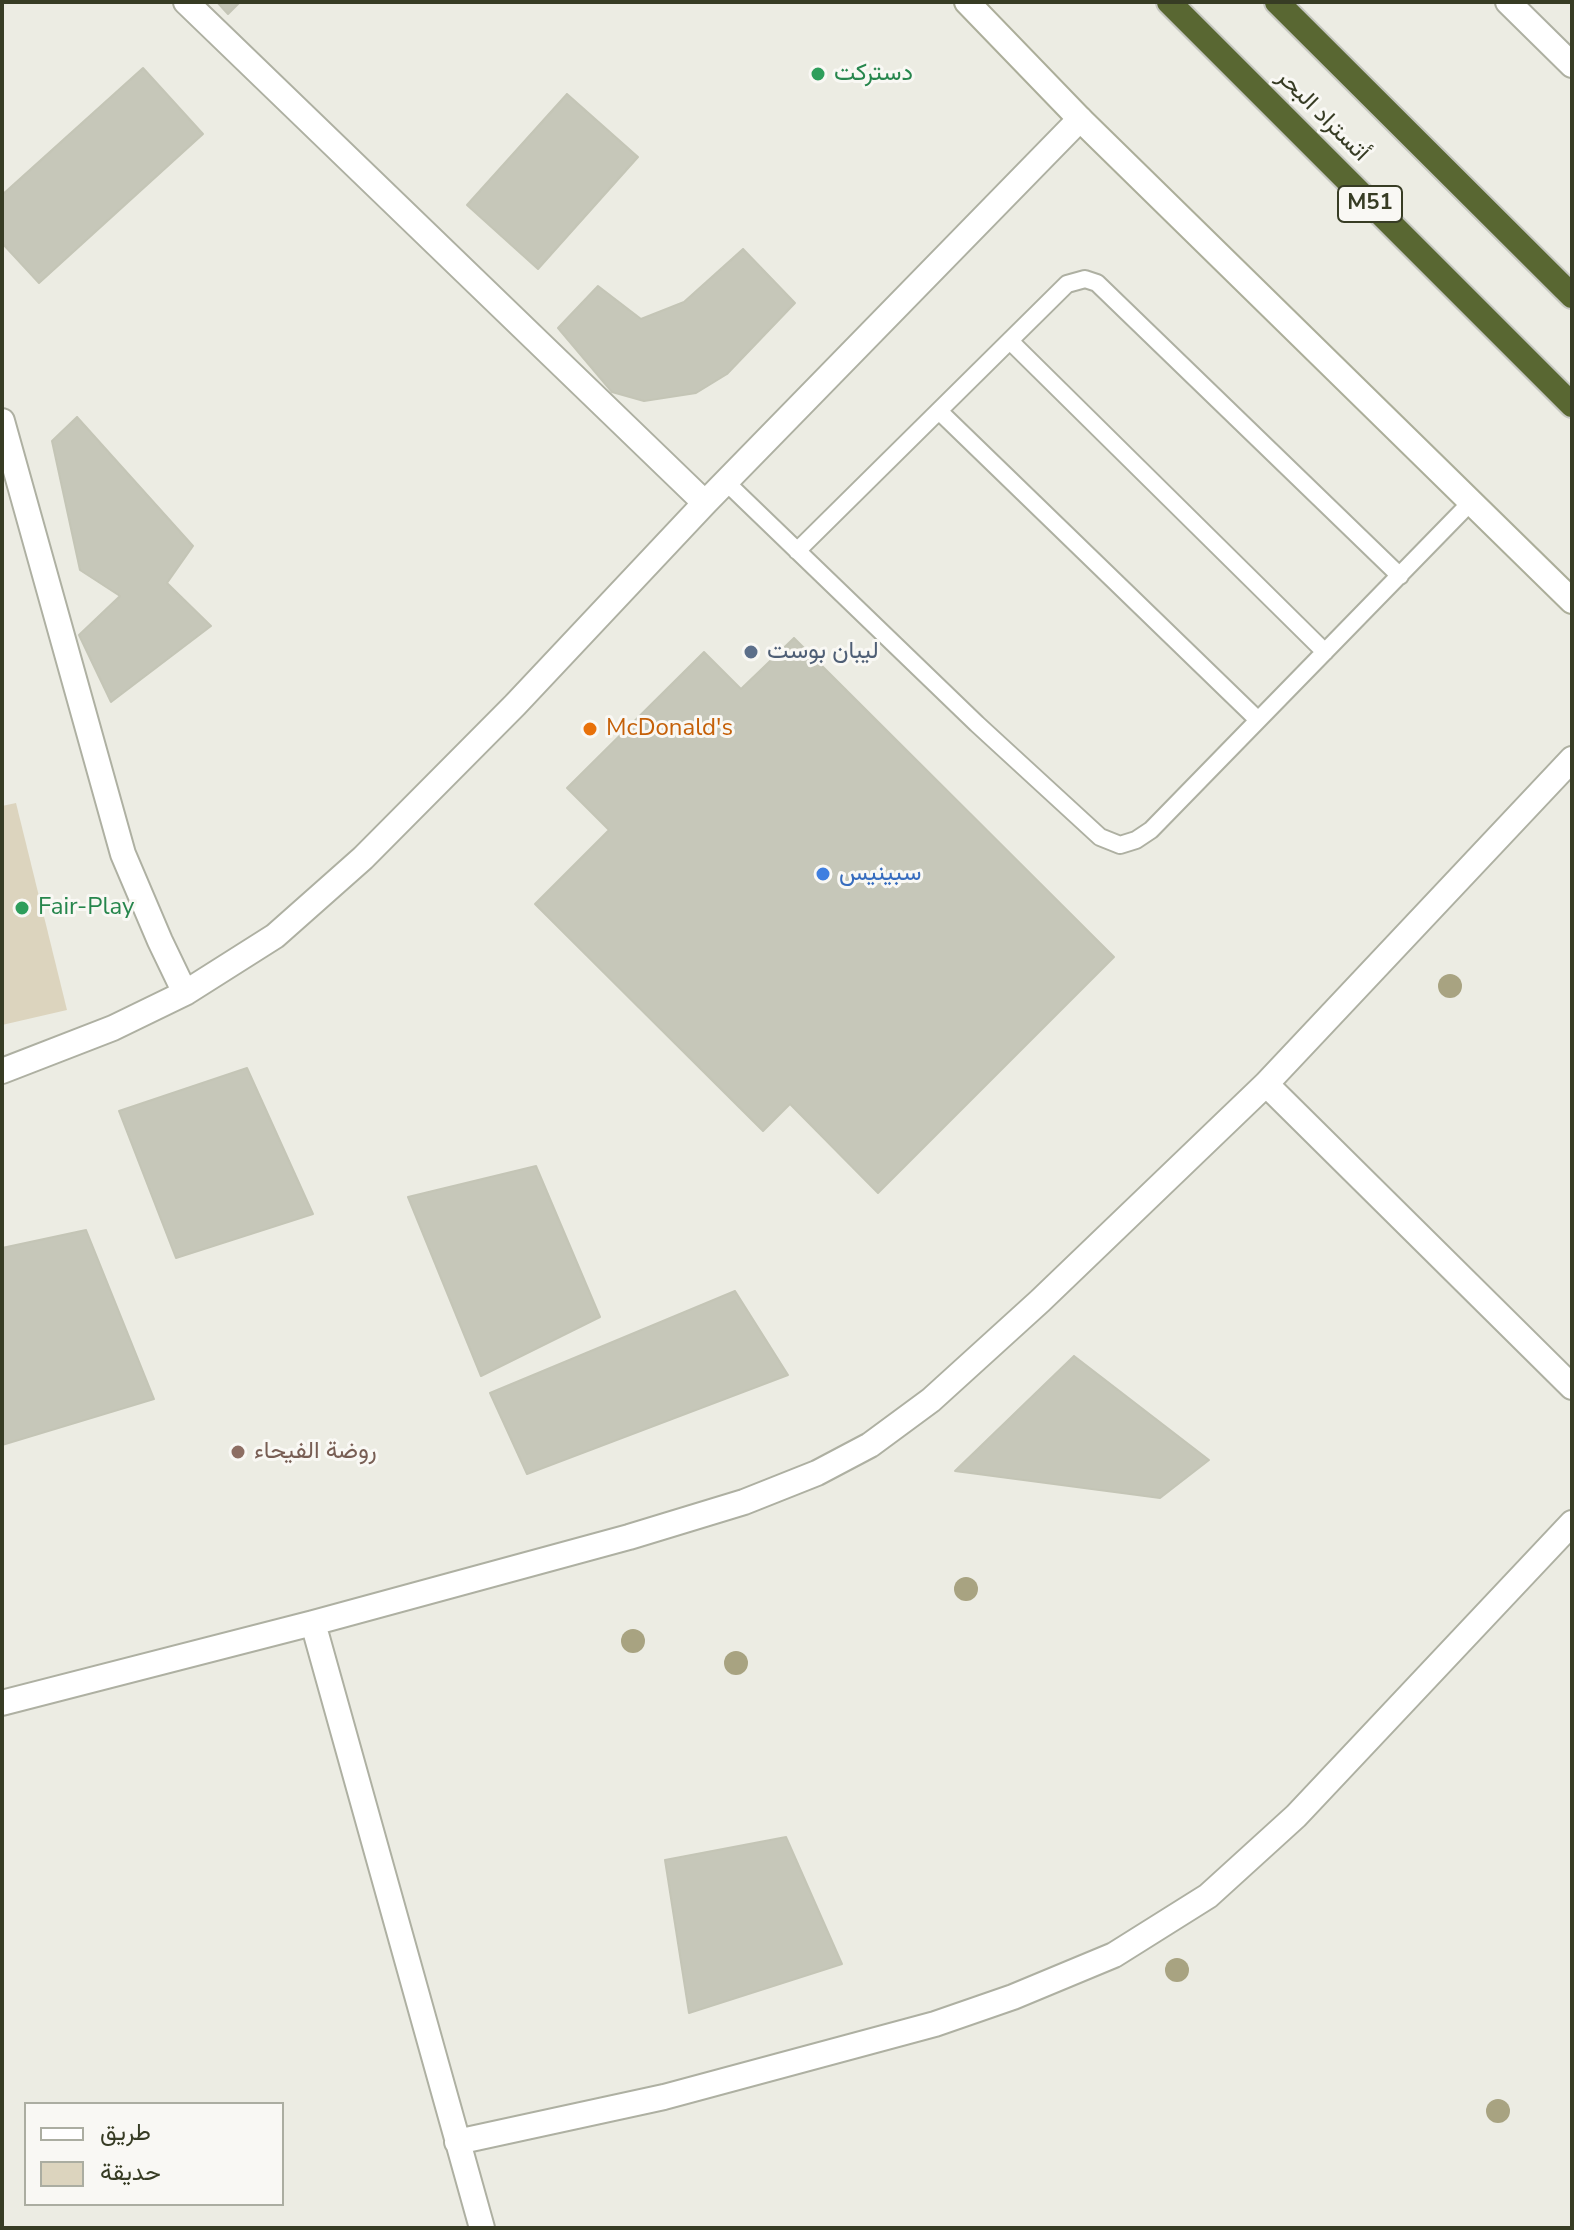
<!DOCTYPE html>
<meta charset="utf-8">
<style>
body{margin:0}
#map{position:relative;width:1574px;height:2230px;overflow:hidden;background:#ecece3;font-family:"Nunito Sans",Vazirmatn,sans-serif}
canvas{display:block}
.frame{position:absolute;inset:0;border:4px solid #373c24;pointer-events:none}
.legend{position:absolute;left:24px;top:2102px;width:260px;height:104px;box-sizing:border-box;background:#f9f8f4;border:2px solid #abada1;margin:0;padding:10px 14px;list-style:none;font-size:24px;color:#373c24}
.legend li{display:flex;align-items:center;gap:16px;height:40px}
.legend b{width:40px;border:2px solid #abada1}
</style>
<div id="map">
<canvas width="1574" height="2230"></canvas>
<div class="frame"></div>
<ul class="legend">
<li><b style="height:10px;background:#fff"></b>طريق</li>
<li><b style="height:22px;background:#dcd4be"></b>حديقة</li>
</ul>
</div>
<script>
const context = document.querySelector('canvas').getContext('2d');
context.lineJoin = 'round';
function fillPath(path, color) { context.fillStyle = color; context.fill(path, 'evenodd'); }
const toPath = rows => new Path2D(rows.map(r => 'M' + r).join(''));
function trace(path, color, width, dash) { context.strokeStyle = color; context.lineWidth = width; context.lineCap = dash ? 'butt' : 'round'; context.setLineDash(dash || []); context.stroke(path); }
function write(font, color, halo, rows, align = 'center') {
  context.font = font + ' "Nunito Sans",Vazirmatn,sans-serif'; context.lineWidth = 6; context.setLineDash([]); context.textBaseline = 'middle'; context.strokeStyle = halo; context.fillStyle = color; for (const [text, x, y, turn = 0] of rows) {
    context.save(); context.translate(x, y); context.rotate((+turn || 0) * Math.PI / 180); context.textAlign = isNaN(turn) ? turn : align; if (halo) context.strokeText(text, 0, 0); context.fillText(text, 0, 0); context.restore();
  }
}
fillPath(toPath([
 [16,803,67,1010,2,1025,2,806]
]), '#dcd4be');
const building = toPath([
 [217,2,240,2,228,14,217,2],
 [143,68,203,134,39,283,2,243,2,195,143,68],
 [567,94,638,157,538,269,467,205,567,94],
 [743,249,795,303,727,374,696,393,644,401,612,392,558,328,598,286,641,319,684,302,743,249],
 [77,417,193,546,167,583,211,626,111,702,79,635,120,596,80,570,52,441,77,417],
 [794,638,1114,957,878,1193,790,1104,763,1131,535,904,609,830,567,788,704,652,741,689,794,638],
 [247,1068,313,1214,176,1258,119,1111,247,1068],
 [536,1166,600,1317,481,1376,408,1197,536,1166],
 [86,1230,154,1399,2,1445,2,1248,86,1230],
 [735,1291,788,1375,527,1474,490,1393,735,1291],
 [1074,1356,1209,1460,1160,1498,955,1471,1074,1356],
 [786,1837,842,1964,689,2013,665,1860,786,1837]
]);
fillPath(building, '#c6c7b9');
trace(building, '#c4c5b6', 2);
const lane = toPath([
 [1010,341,1325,652],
 [939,411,1258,720],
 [726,482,977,724,1100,837,1120,845,1136,840,1151,830,1471,502],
 [797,551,1067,284,1085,279,1097,283,1400,576]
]);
const street = toPath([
 [186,2,705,503],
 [1508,2,1572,65],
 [2,421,123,854,160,941,185,993],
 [2,1071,113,1028,185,993,275,936,363,858,515,705,705,503,1080,119],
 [1266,1084,1572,1387],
 [313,1623,482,2228],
 [2,1703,313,1623,629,1537,744,1502,817,1473,870,1445,931,1400,1040,1301,1266,1084,1572,759],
 [457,2142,664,2097,935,2024,1013,1997,1114,1955,1208,1896,1296,1816,1572,1523]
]);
const secondary = toPath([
 [967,2,1080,119,1572,601]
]);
const highway = toPath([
 [1169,2,1572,405],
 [1277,2,1572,296]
]);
trace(lane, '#aeb0a2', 20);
trace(street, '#aeb0a2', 28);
trace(secondary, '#acae9a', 28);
trace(highway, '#c7c8c2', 28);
trace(lane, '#fff', 16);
trace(street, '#fff', 24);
trace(secondary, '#fff', 24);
trace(highway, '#596732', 24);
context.fillStyle = '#a8a381';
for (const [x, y] of [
 [1450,986],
 [966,1589],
 [633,1641],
 [736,1663],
 [1177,1970],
 [1498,2111]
]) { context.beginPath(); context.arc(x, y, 12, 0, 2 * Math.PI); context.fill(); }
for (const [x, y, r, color] of [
 [818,74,8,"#2e9e5b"],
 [751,652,8,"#5c6f8a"],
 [590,729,8,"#e8710a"],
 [823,874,8,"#3f7fe0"],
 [22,908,8,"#2e9e5b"],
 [238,1452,8,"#8d6e63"]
]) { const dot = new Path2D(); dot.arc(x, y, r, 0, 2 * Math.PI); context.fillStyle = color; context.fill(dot); trace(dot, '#f9f8f4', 3); }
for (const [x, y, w] of [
 [1370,204,64]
]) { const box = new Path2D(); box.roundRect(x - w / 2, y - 18, w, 36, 6); context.fillStyle = '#f9f8f4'; context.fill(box); trace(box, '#373c24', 2); }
write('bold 22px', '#373c24', null, [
 ["M51",1370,204]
]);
write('24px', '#27864d', '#f9f8f4', [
 ["دستركت",834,74],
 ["Fair-Play",38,908]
], 'left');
write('24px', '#373c24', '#f9f8f4', [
 ["أتستراد البحر",1322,116,45]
]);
write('24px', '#4e5e75', '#f9f8f4', [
 ["ليبان بوست",767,652]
], 'left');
write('24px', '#c56008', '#f9f8f4', [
 ["McDonald's",606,729]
], 'left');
write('24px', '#366cbe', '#f9f8f4', [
 ["سبينيس",839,874]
], 'left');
write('24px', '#785e54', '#f9f8f4', [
 ["روضة الفيحاء",254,1452]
], 'left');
</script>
